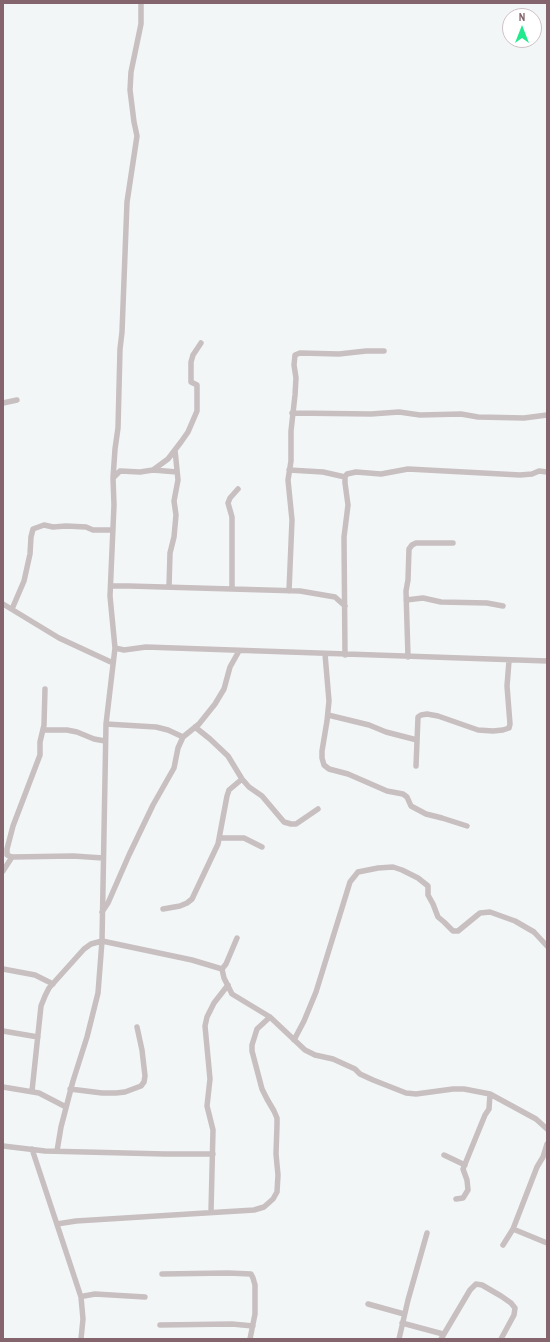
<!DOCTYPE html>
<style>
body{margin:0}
#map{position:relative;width:550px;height:1342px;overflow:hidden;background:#f3f6f7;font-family:"Archivo Narrow",sans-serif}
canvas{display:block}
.frame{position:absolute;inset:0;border:4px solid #85656d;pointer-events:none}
.north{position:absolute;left:502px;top:8px;width:40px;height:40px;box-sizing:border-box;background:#fff;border:1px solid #cec1c5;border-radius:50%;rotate:0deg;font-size:11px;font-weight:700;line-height:16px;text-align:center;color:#85656d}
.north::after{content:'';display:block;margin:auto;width:14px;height:18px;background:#21e98e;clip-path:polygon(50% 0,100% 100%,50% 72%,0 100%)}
</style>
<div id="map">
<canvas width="550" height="1342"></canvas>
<div class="frame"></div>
<div class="north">N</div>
</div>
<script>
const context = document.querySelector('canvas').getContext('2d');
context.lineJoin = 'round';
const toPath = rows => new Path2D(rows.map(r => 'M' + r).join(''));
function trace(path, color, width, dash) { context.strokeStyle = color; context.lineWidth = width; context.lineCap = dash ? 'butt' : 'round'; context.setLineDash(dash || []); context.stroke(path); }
trace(toPath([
 [3,403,17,400],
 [292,413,371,414,399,412,420,415,461,414,478,417,524,418,547,415],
 [153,470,177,472],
 [289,470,323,472,345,477],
 [114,477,120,471,140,472,153,470,168,459,181,442,188,432,197,411,197,385,191,382,191,362,193,355,201,343],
 [111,586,129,586,300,591,335,597,345,606],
 [169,587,170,553,174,537,176,515,174,501,178,480,175,450],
 [232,589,232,517,228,503,230,498,238,489],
 [289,591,292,520,288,480,291,461,291,431,295,395,296,378,294,365,295,355,300,353,339,354,366,351,384,351],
 [406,600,423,598,441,602,487,603,503,606],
 [3,604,59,638,113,663],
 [12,609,24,581,30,554,31,537,33,529,44,525,53,527,66,526,86,527,93,530,113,530],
 [115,648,124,650,146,647,547,661],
 [325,654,329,701,327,721,322,751,322,758,324,765,329,769,348,774,387,791,403,794,407,797,411,806,426,814,442,818,467,826],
 [345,655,344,537,348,505,345,483,345,477,347,474,356,472,381,474,408,469,520,475,532,474,539,471,547,472],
 [408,657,406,591,408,580,409,549,412,545,416,543,453,543],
 [45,689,44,725,40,742,40,755,13,826,7,849,7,855,12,857,73,856,103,858],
 [328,715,369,725,386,732,417,740],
 [106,724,156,727,168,730,183,737],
 [195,727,210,739,228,756,242,779,249,787,262,796,284,822,291,824,296,824,318,809],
 [44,730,67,730,77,732,94,739,105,741],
 [416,766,418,717,421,715,427,714,438,716,478,730,493,731,503,730,509,728,510,724,507,686,509,661],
 [220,838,244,838,262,847],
 [3,871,12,857],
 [163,909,180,906,187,903,192,899,218,844,227,796,229,790,242,779],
 [102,912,108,903,129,855,153,805,174,768,178,748,183,737,199,724,215,704,224,689,230,667,239,651],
 [237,938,226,964,222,969,224,978,232,994,270,1017,305,1050,315,1055,333,1059,355,1069,360,1074,373,1080,406,1093,416,1094,453,1089,464,1089,490,1094,536,1119,547,1129],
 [3,969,35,975,53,984],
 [3,1031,38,1037],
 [294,1040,304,1021,316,992,350,882,358,872,378,868,393,867,402,870,418,878,428,886,428,895,433,904,438,917,444,922,453,931,458,931,480,913,490,912,515,921,534,932,547,946],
 [3,1087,39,1093,66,1107],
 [70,1089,102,1093,116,1093,125,1092,141,1086,144,1082,145,1076,142,1050,137,1027],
 [32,1091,41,1006,45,996,49,988,84,949,91,944,102,941,192,960,222,969],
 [3,1146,45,1151,165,1154,213,1154],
 [32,1149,81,1297,83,1319,81,1339],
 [57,1151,61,1127,73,1081,87,1037,98,993,102,941,106,724,115,648,110,596,114,505,113,478,115,449,118,428,120,349,122,332,127,202,137,136,134,122,130,90,131,72,141,24,141,3],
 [444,1155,465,1165],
 [456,1199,463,1198,468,1190,467,1180,463,1169,485,1115,489,1109,490,1094],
 [211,1212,213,1130,207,1106,210,1079,205,1026,207,1017,214,1003,228,985],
 [57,1224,76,1221,254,1210,264,1207,273,1199,277,1192,278,1175,276,1154,277,1125,277,1118,274,1111,267,1099,262,1089,252,1051,252,1045,257,1029,270,1017],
 [513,1229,547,1243],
 [503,1245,513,1229,537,1167,543,1157,547,1144],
 [162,1274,228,1273,251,1274,253,1278,255,1285,255,1314,250,1339],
 [81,1297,84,1296,95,1294,145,1297],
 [368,1304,404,1314],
 [402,1323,443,1334],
 [160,1325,232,1324,253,1326],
 [399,1339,408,1300,427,1233],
 [441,1339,470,1290,476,1284,482,1285,501,1296,511,1303,515,1308,514,1315,501,1339]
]), '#c8bfc1', 5.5);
</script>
